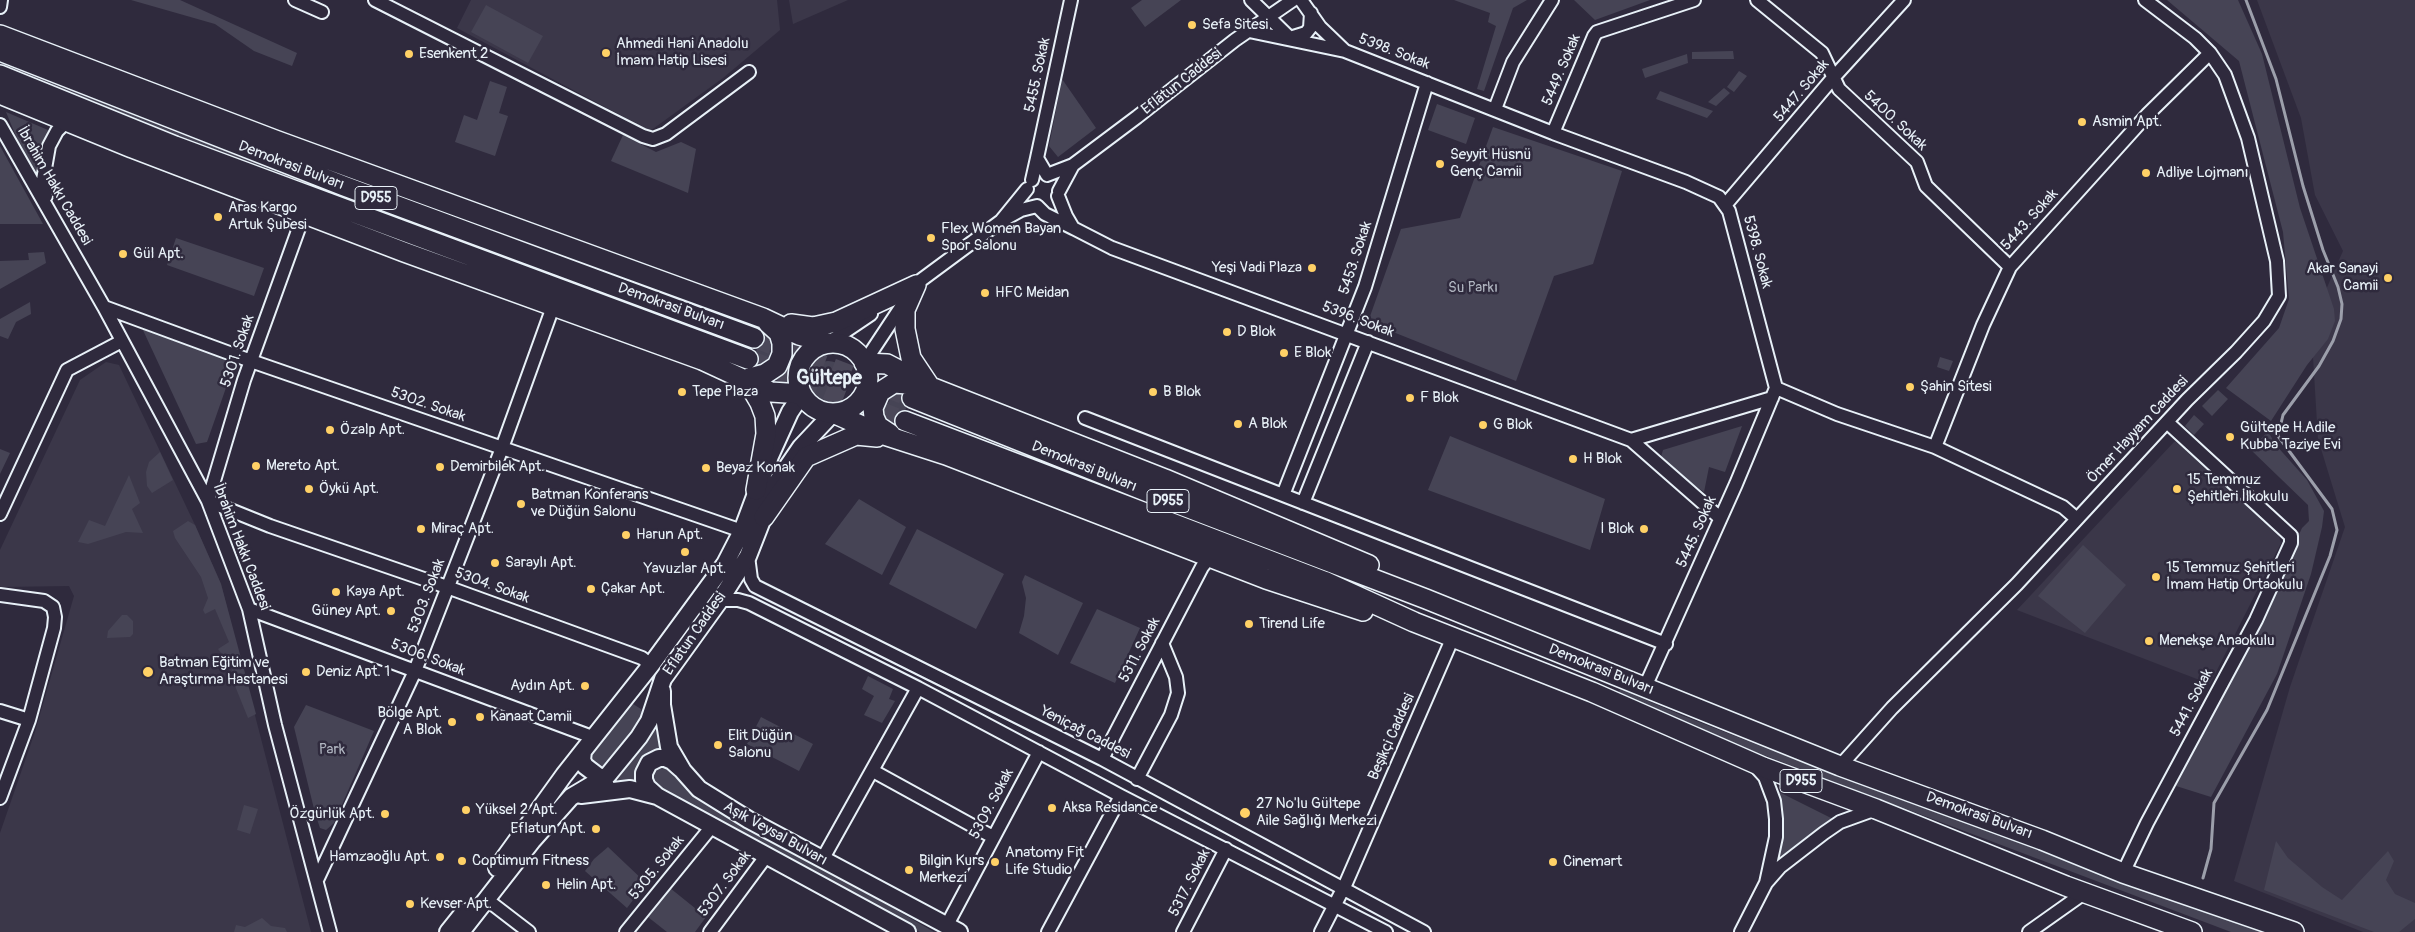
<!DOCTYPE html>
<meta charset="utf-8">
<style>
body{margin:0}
canvas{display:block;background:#2f2a3d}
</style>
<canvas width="2415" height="932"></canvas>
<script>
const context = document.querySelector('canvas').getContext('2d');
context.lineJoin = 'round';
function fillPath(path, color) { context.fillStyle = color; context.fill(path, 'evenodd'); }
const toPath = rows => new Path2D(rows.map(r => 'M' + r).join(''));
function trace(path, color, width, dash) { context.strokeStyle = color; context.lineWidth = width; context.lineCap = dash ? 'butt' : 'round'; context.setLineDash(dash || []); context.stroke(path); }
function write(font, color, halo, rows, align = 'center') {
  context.font = font + ' Pangolin,sans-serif'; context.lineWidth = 5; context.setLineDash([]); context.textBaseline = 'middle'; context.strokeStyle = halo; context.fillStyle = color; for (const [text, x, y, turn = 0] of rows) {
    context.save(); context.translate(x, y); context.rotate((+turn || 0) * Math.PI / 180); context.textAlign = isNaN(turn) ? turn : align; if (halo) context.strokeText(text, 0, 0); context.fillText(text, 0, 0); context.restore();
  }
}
fillPath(toPath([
 [471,0,777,0,780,30,723,78,650,131,457,28],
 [789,0,848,0,793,24],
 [2257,0,2415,0,2415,932,2363,932,2234,881,2290,687,2345,527,2318,439,2311,324,2343,251,2315,195,2301,118],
 [106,362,119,365,195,525,221,584,311,932,0,932,0,833,35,732,74,596,69,586,0,587,0,550,80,380],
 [2180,440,2278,533,2281,543,2210,684,2017,610,2174,442]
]), '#3b3749');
fillPath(toPath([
 [131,0,180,0,297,53,292,66,254,51,215,24],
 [1142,0,1181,0,1145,27,1131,8],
 [1454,0,1527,0,1513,8,1484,91,1477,89,1496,26,1488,22,1490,13],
 [1574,0,1650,0,1595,20],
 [2167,0,2238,0,2262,54,2300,208,2334,309,2335,321,2328,339,2307,365,2271,421,2226,388,2279,328,2289,299,2283,232,2239,61],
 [486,5,543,36,528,63,471,32],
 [1733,51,1734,59,1692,59,1692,52],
 [1687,54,1688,63,1645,78,1642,69],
 [0,60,165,128,754,346,751,353,368,211,0,69],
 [1739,71,1747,76,1734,92,1727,87],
 [1062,79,1096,128,1058,157,1049,146],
 [490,81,507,87,499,113,508,116,495,156,455,142,464,115,477,120],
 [1724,88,1730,93,1716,106,1708,102],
 [1660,91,1713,111,1707,118,1656,99],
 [1437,104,1475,118,1466,144,1428,130],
 [6,112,48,130,40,159,39,177,27,163],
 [1493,127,1622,171,1593,264,1554,276,1516,381,1368,322,1401,229,1460,218],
 [623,135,656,152,681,142,696,149,688,193,611,161],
 [0,146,43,224,0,224],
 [176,238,264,268,254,296,167,265],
 [44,252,46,263,0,289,0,261,29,260,28,253],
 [30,302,31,314,16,322,8,339,0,336,0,319],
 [142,328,235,362,207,442,196,444],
 [764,328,773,335,773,358,759,368,751,367],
 [1940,357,1953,361,1949,371,1937,367],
 '808 381a20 20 0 1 1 40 0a20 20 0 1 1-40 0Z',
 [2218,390,2228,399,2212,416,2202,406],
 [903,392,912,392,898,430,890,426,885,413,887,404,894,394],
 [2194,415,2204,424,2194,435,2185,426],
 [1742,426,1725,472,1709,467,1704,492,1663,463,1661,457,1663,450],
 [2268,431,2275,444,2307,480,2324,511,2322,527,2311,574,2277,674,2211,797,2173,785,2248,645,2302,528,2309,521,2308,505,2251,450],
 [1450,436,1605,499,1590,550,1428,490],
 [0,449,10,453,0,474],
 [160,452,173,480,152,493,147,486,146,472,149,462],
 [129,475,140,503,132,509,143,533,126,532,88,544,78,542,89,520,105,526],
 [859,499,906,527,882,575,825,544],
 [188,521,195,525,221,584,256,714,248,718,233,681,232,667,218,649,229,642,215,609,205,614,203,610,208,598,201,577,175,538,173,531],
 [917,529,1004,574,976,629,889,584],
 [2083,545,2126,585,2085,633,2038,596],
 [1025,575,1083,603,1058,655,1019,633,1024,616,1026,598,1022,582],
 [1097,609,1140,628,1115,683,1070,663],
 [122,615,127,615,133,621,133,634,130,637,107,638,108,631],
 [868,676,893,689,889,699,895,701,882,723,864,715,874,696,862,689],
 [1620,689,1681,715,1804,763,2262,932,2231,932,1724,740,1618,694],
 [633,704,641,709,643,717,604,769,596,766,591,755,628,706],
 [306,705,374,731,334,823,326,830,320,828,315,813,294,727],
 [761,717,813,744,799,771,747,744],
 [655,729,666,753,639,783,617,780],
 [664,763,836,875,934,932,920,932,652,786,651,768],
 [1777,791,1833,819,1780,858,1782,822],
 [244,805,258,809,250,834,237,830],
 [2276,841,2288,858,2322,887,2342,900,2388,851,2394,861,2386,880,2395,894,2415,903,2415,919,2399,932,2374,932,2264,890],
 [608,847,646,883,627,908,585,871,594,859],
 [670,888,706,917,695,932,667,932,648,917],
 [262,918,271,926,285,928,287,932,234,932,236,925,245,927]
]), '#464455');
trace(toPath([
 [2203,878,2211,849,2214,803,2267,710,2330,556,2337,530,2332,509,2278,436,2283,415,2319,366,2333,341,2341,319,2342,304,2338,287,2323,250,2303,186,2276,79,2246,0]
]), '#9c9fab', 3);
trace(toPath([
 [754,338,912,398],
 [748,359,905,421]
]), '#4b4859', 19, [19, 9]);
const minor = toPath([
 [295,0,322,12],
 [375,0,643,136,653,139,666,134,749,72],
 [1251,0,1290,38,1306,33,1310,28,1311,13],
 [1757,0,1822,53,1839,89,1917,162,1926,186,2010,267],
 [0,7,1,0],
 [1249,31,1345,51,1320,27,1301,0],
 [1345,51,1553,133,1686,182,1719,197,1729,211,1776,388,1837,414,1935,447,2063,507,2077,519],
 [1495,109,1513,62,1552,0],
 [0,125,104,307,208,501,249,609,275,725,330,932],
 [1553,133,1594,36,1597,32,1694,0],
 [1037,158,1071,0],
 [1073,165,1137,117,1235,40,1293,0],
 [1032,180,1037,158,1047,175,1073,165,1059,191],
 [1027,189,1001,221,1021,210,1037,206,1045,214,1073,228,1066,216,1058,196],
 [46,196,43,180,49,146,57,131,66,122],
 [1726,204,1833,78,1904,0],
 [304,214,244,380,208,501,270,526,447,587,642,658,651,665],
 [1073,228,1112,248,1631,440],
 [909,289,1001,221],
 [104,307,251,361,742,531],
 [828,343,871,314],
 [864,363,905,301],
 [1085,418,1666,644],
 [1935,447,1983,325,2010,267,2147,115,2210,53],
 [1283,495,1365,287,1427,83],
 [1303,503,1368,342],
 [0,514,67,370,122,341],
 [1720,518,1631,440,1772,398],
 [748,556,751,579,755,586,1102,759,1424,932],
 [0,595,44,601,53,607,55,617,54,628,29,720,0,798],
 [720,600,738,600,749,603,918,688,1121,796,1386,932],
 [249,609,595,738],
 [1645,687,1736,484,1776,388],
 [0,711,29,720],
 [1102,759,1202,567,1210,557],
 [1840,766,1892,708,2017,584,2187,400,2236,352,2264,321,2279,296,2277,261,2248,138,2225,75,2210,53,2195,38,2145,0],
 [1756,767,1765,777,1774,801,1776,819,1776,837,1766,883,1780,867,1824,833,1840,822,1876,809],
 [873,771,993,837],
 [1137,779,1171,715,1178,693,1176,677,1162,643],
 [822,860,918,688],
 [2123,873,2147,823,2256,620,2291,543,2291,536,2168,423],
 [317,880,415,671,502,448,550,315],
 [486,899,529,932],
 [947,925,1039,752],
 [626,932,713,825],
 [710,932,767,855],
 [1048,932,1121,796],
 [1183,932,1226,849],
 [1321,932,1346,883,1453,637],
 [1741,932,1766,883],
 [2029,932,2084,893]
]);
const major = toPath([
 [662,691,662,705,669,747,683,771,699,789,749,820,959,932],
 [583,751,582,760,585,766,602,779,606,786],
 [581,795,630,789,657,796,907,932],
 [657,796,647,787,644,780,644,773,649,763,659,758,665,758,672,761,681,769],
 [497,868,564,775,651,665,725,564,742,531,770,456,790,412,802,394],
 [448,932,464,912],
 [461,932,532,841,571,797,608,775,639,737,649,721,663,679,720,600,748,556,777,482,801,447,833,413]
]);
const highway = toPath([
 [0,35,275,140,763,318,799,335,828,343],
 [0,51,344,186,754,338],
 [0,75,175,146,748,359],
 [0,94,132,148,404,252,702,360,771,392,802,394],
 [916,285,905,310,905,329,911,358,929,385],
 [791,324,813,327,836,322,916,285],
 '798 378a35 35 0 1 1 70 0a35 35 0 1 1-70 0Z',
 [864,363,887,364,931,387,1165,479,1369,565],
 [912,398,1170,501,1426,599,1840,766,2042,840,2123,873,2294,932],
 [833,413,878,433,946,455,1266,579,1363,611],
 [905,421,1324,581,1414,622,1592,692,1763,767,1876,809,2066,886,2192,932],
 [890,434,878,426,874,417,873,408,880,392,894,383,920,385],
 [756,490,766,434,765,416,760,403,746,379,765,374,777,366,782,354,782,343,779,333,768,323],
 [764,517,806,457,856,435,877,437]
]);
trace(minor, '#e8f1f8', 16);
trace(major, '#e8f1f8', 20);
trace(highway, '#e8f1f8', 22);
trace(minor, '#2f2a3d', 12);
trace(major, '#2f2a3d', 16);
trace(highway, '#2f2a3d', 19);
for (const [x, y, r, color] of [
 [1192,25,5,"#ffd166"],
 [606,53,5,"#ffd166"],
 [409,54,5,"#ffd166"],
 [2082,122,5,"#ffd166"],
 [1440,164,5,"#ffd166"],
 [2146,173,5,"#ffd166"],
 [218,217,5,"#ffd166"],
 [931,238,5,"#ffd166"],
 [123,254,5,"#ffd166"],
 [1312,268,5,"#ffd166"],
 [2388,278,5,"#ffd166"],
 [985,293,5,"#ffd166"],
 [1227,332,5,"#ffd166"],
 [1284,353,5,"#ffd166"],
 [1910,387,5,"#ffd166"],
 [682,392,5,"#ffd166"],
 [1153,392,5,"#ffd166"],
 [1410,398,5,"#ffd166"],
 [1238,424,5,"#ffd166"],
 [1483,425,5,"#ffd166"],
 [330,430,5,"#ffd166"],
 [2230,437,5,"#ffd166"],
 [1573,459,5,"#ffd166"],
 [256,466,5,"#ffd166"],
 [440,467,5,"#ffd166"],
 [706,468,5,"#ffd166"],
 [309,489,5,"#ffd166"],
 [2177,489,5,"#ffd166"],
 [521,504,5,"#ffd166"],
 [421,529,5,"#ffd166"],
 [1644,529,5,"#ffd166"],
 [626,535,5,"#ffd166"],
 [685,552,5,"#ffd166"],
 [495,563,5,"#ffd166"],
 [2156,577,5,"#ffd166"],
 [591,589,5,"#ffd166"],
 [336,592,5,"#ffd166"],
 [391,611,5,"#ffd166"],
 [1249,624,5,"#ffd166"],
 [2149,641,5,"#ffd166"],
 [148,672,6,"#ffd166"],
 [306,672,5,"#ffd166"],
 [585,686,5,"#ffd166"],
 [480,717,5,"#ffd166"],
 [452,722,5,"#ffd166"],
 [718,745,5,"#ffd166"],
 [1052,808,5,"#ffd166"],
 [466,810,5,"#ffd166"],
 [1245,813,6,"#ffd166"],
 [385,814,5,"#ffd166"],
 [596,829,5,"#ffd166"],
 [440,857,5,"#ffd166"],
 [462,861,5,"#ffd166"],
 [995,862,5,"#ffd166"],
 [1553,862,5,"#ffd166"],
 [909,870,5,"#ffd166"],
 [546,885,5,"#ffd166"],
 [410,904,5,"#ffd166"]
]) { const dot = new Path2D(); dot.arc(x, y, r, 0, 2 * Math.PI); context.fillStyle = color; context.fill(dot); trace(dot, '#2f2a3d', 2); }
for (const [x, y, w] of [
 [376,198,42],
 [1168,501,42],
 [1801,781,42]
]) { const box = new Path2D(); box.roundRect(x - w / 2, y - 11.5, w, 23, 4); context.fillStyle = '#2f2a3d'; context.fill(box); trace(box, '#e8f1f8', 1); }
write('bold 14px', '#e8f1f8', null, [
 ["D955",376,198],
 ["D955",1168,501],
 ["D955",1801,781]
]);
write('15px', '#e8f1f8', '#2f2a3d', [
 ["Sefa Sitesi",1202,25],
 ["Ahmedi Hani Anadolu",616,44],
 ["İmam Hatip Lisesi",616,61],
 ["Esenkent 2",419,54],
 ["Asmin Apt.",2092,122],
 ["Seyyit Hüsnü",1450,155],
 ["Genç Camii",1450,172],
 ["Adliye Lojmanı",2156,173],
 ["Aras Kargo",228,208],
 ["Artuk Şubesi",228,225],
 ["Flex Women Bayan",941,229],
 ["Spor Salonu",941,246],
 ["Gül Apt.",133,254],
 ["Yeşi Vadi Plaza",1302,268,"right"],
 ["Akar Sanayi",2378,269,"right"],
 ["Camii",2378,286,"right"],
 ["HFC Meidan",995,293],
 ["D Blok",1237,332],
 ["E Blok",1294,353],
 ["Şahin Sitesi",1920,387],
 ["Tepe Plaza",692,392],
 ["B Blok",1163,392],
 ["F Blok",1420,398],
 ["A Blok",1248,424],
 ["G Blok",1493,425],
 ["Gültepe H.Adile",2240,428],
 ["Kubba Taziye Evi",2240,445],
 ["Özalp Apt.",340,430],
 ["H Blok",1583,459],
 ["Mereto Apt.",266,466],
 ["Demirbilek Apt.",450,467],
 ["Beyaz Konak",716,468],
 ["15 Temmuz",2187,480],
 ["Şehitleri İlkokulu",2187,497],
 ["Öykü Apt.",319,489],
 ["Batman Konferans",531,495],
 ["ve Düğün Salonu",531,512],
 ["Miraç Apt.",431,529],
 ["I Blok",1634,529,"right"],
 ["Harun Apt.",636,535],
 ["Saraylı Apt.",505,563],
 ["15 Temmuz Şehitleri",2166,568],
 ["İmam Hatip Ortaokulu",2166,585],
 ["Yavuzlar Apt.",685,569,"center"],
 ["Çakar Apt.",601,589],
 ["Kaya Apt.",346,592],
 ["Güney Apt.",381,611,"right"],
 ["Tirend Life",1259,624],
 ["Menekşe Anaokulu",2159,641],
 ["Batman Eğitim ve",159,663],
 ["Araştırma Hastanesi",159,680],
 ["Deniz Apt. 1",316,672],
 ["Aydın Apt.",575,686,"right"],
 ["Bölge Apt.",442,713,"right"],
 ["A Blok",442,730,"right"],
 ["Kanaat Camii",490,717],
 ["Elit Düğün",728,736],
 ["Salonu",728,753],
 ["27 No'lu Gültepe",1256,804],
 ["Aile Sağlığı Merkezi",1256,821],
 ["Aksa Residance",1062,808],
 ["Yüksel 2 Apt.",476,810],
 ["Özgürlük Apt.",375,814,"right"],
 ["Eflatun Apt.",586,829,"right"],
 ["Anatomy Fit",1005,853],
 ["Life Studio",1005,870],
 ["Hamzaoğlu Apt.",430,857,"right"],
 ["Coptimum Fitness",472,861],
 ["Bilgin Kurs",919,861],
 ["Merkezi",919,878],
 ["Cinemart",1563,862],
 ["Helin Apt.",556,885],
 ["Kevser Apt.",420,904]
], 'left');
write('15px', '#e8f1f8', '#2f2a3d', [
 ["5398. Sokak",1394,52,21],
 ["5449. Sokak",1562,70,-67],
 ["5455. Sokak",1038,75,-78],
 ["Eflatun Caddesi",1182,82,-38],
 ["5447. Sokak",1802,91,-50],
 ["5400. Sokak",1895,121,43],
 ["Demokrasi Bulvarı",291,166,21],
 ["İbrahim Hakkı Caddesi",54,186,60],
 ["5443. Sokak",2030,220,-48],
 ["5398. Sokak",1757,252,75],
 ["5453. Sokak",1356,258,-72],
 ["Demokrasi Bulvarı",671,307,20],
 ["5396. Sokak",1358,320,21],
 ["5301. Sokak",238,351,-71],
 ["5302. Sokak",428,405,19],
 ["Ömer Hayyam Caddesi",2138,430,-47],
 ["Demokrasi Bulvarı",1084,467,22],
 ["5445. Sokak",1697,532,-66],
 ["İbrahim Hakkı Caddesi",241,547,69],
 ["5304. Sokak",492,586,20],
 ["5303. Sokak",427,596,-69],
 ["Eflatun Caddesi",695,634,-55],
 ["5311. Sokak",1140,650,-62],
 ["5306. Sokak",428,658,21],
 ["Demokrasi Bulvarı",1601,670,22],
 ["5441. Sokak",2192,703,-62],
 ["Yeniçağ Caddesi",1085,733,27],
 ["Beşikçi Caddesi",1392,737,-66],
 ["5309. Sokak",992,804,-62],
 ["Demokrasi Bulvarı",1979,816,20],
 ["Aşık Veysal Bulvarı",775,834,29],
 ["5305. Sokak",657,868,-51],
 ["5317. Sokak",1190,883,-63],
 ["5307. Sokak",725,884,-53]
]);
write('15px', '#afb4bf', '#2f2a3d', [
 ["Su Parkı",1473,288],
 ["Park",332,750]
]);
write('bold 20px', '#e8f1f8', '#2f2a3d', [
 ["Gültepe",829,379]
]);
</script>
